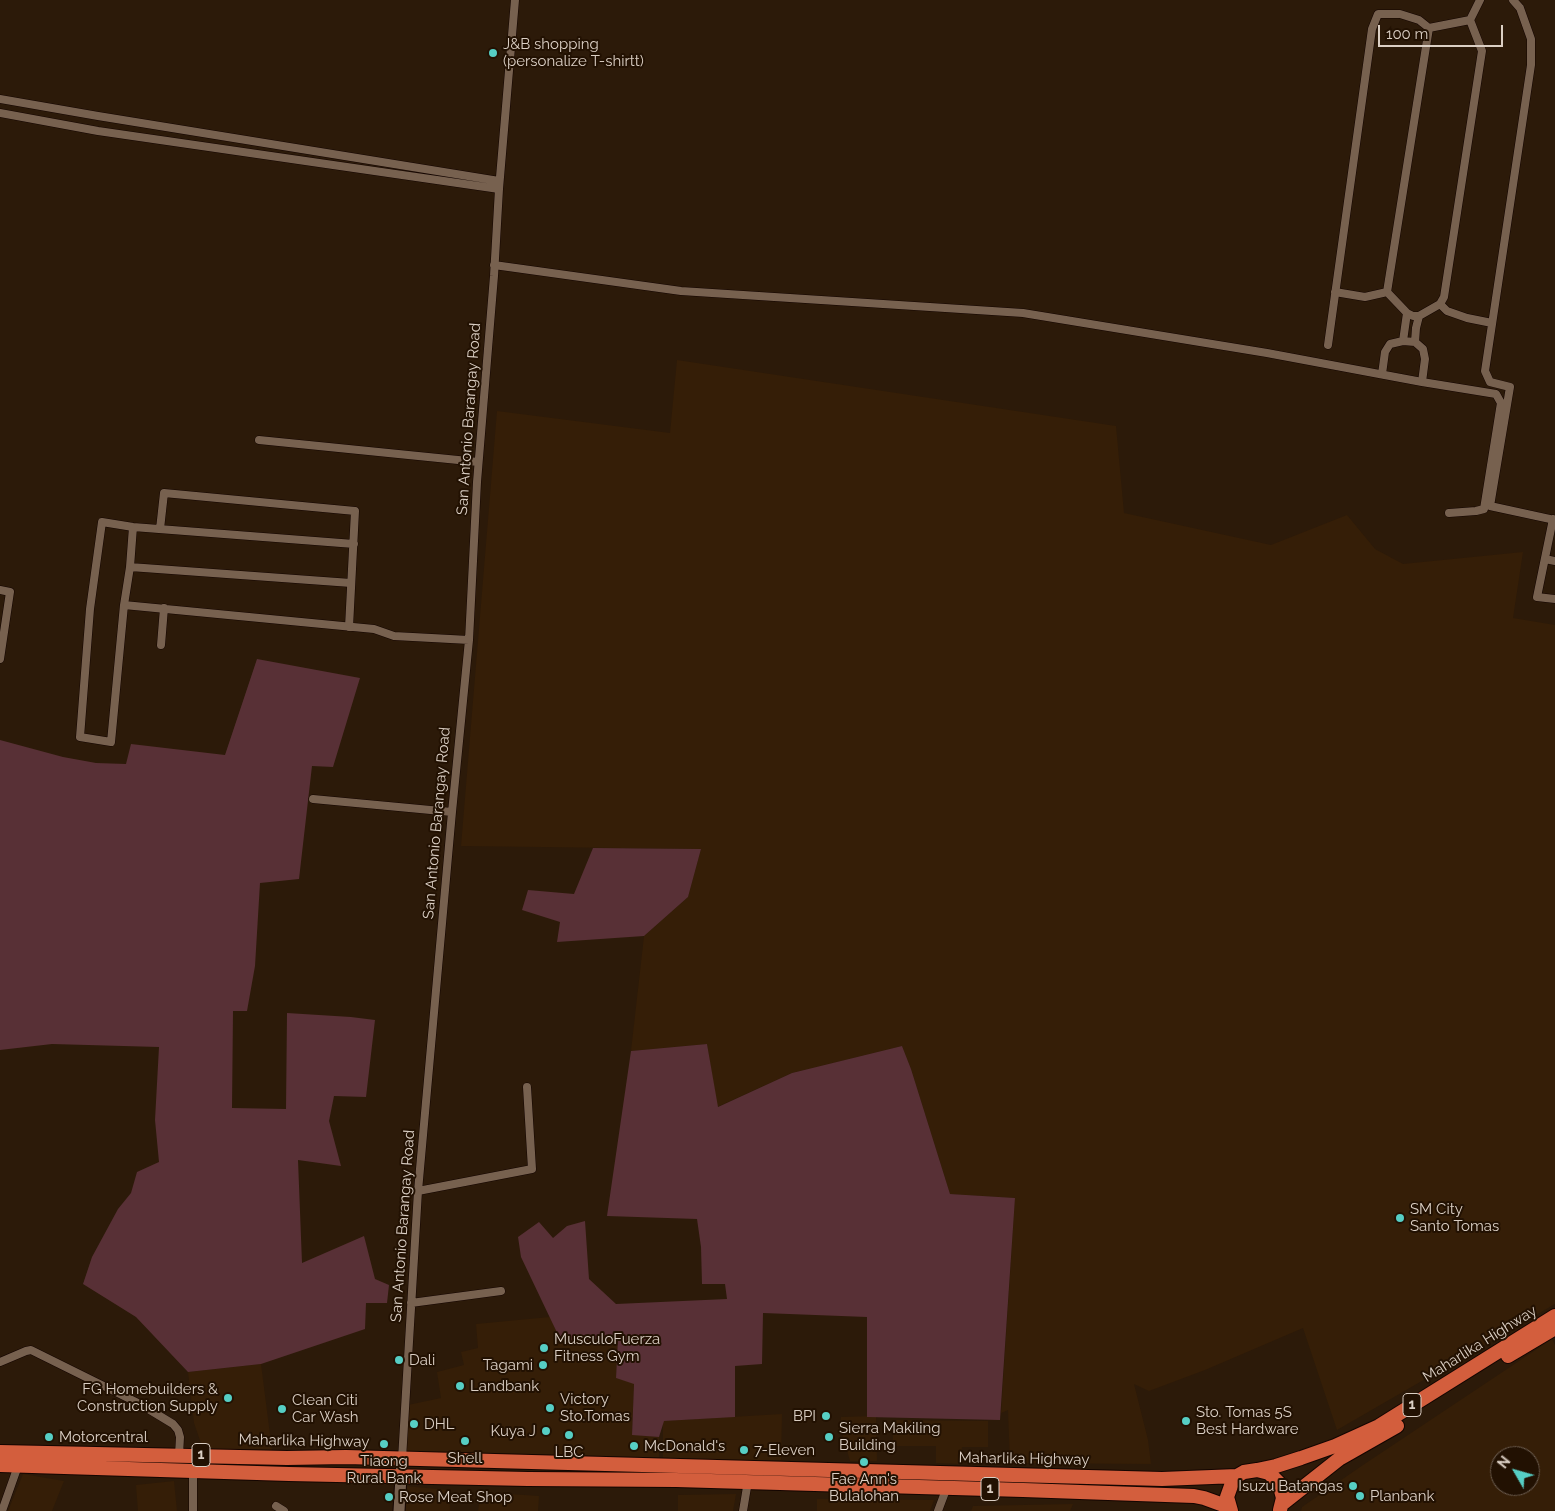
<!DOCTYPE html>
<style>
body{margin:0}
#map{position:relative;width:1555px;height:1511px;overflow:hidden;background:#2c1a09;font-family:Raleway,sans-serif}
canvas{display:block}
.north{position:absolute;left:1490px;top:1446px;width:50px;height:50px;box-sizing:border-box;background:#221102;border:1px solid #6c5d50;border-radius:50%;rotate:308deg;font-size:14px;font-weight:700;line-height:20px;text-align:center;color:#dbcfc4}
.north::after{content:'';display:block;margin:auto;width:18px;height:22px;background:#56cec4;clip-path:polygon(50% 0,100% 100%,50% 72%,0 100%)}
.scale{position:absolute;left:1378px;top:25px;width:125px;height:22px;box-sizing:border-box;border:2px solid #dbcfc4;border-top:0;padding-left:6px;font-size:15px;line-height:18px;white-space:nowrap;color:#dbcfc4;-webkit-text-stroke:4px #221102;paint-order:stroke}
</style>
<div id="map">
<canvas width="1555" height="1511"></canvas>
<div class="north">N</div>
<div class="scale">100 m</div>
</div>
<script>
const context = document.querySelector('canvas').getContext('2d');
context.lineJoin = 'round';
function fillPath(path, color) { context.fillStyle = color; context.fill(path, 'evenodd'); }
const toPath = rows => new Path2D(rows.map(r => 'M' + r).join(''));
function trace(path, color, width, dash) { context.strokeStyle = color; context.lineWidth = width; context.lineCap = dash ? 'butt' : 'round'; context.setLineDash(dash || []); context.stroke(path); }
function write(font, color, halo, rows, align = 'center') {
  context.font = font + ' Raleway,sans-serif'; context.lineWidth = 4; context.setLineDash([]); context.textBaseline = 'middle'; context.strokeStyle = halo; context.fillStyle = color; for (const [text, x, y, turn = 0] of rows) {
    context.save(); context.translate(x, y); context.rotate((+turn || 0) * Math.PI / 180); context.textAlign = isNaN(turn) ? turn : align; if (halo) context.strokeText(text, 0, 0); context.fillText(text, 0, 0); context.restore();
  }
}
fillPath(toPath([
 [677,360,1116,426,1124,513,1271,545,1347,515,1375,549,1403,564,1523,552,1513,618,1555,625,1555,1304,1337,1430,1303,1328,1205,1370,1149,1391,1134,1384,1148,1440,1151,1464,1010,1463,1008,1410,1001,1413,1015,1198,950,1194,911,1069,902,1046,792,1073,717,1107,707,1044,631,1051,644,936,688,897,701,849,461,846,497,411,670,433],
 [550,1317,561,1341,618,1338,616,1378,634,1383,632,1434,659,1437,659,1458,406,1452,408,1405,441,1398,437,1372,464,1365,461,1352,478,1348,476,1324],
 [1552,1339,1555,1345,1555,1511,1301,1511,1302,1507,1363,1465],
 [1500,1456,1530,1456,1530,1486,1500,1486],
 [261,1364,272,1450,205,1455,194,1423,188,1372],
 [782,1414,781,1460,663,1460,663,1421],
 [876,1416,877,1461,850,1461,840,1426,841,1417],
 [893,1420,988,1421,988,1447,962,1447,961,1464,936,1463,936,1446,893,1446],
 [23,1474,64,1481,52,1511,8,1511],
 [174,1481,177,1511,138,1511,136,1485],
 [404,1486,449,1490,450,1511,402,1511],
 [481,1492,539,1496,538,1511,478,1511],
 [736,1494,733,1511,678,1511,678,1495],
 [817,1499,934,1500,930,1511,817,1511],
 [1073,1504,1070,1511,971,1511,973,1506]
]), '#351e07');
fillPath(toPath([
 [257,659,360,678,333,767,312,766,299,879,260,883,255,966,247,1011,233,1011,232,1108,286,1109,287,1013,351,1017,375,1020,366,1097,334,1096,329,1121,341,1166,298,1160,302,1263,364,1236,375,1279,389,1285,387,1303,366,1303,365,1329,261,1364,188,1372,136,1317,83,1284,92,1257,118,1209,131,1193,137,1172,159,1162,155,1120,159,1047,52,1044,0,1050,0,740,63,757,96,763,126,764,131,744,225,755],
 [593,848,701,849,688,897,644,936,557,942,560,922,522,910,528,890,574,894],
 [707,1044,718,1107,792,1073,902,1046,911,1069,950,1194,1015,1198,1000,1420,867,1417,867,1317,763,1313,762,1364,735,1366,735,1417,664,1421,659,1437,632,1435,634,1384,616,1378,618,1338,561,1341,521,1257,518,1237,539,1222,553,1238,567,1226,585,1221,589,1279,616,1304,727,1299,725,1284,702,1284,701,1247,697,1219,607,1216,631,1051]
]), '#583036');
const street = toPath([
 [1513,0,1520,8,1531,39,1531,65,1485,371,1490,382,1510,387,1490,506,1555,520],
 [1470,20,1480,0],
 [0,99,98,116,499,181],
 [0,113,98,131,499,189],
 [494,265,681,291,1023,313,1267,353,1422,382,1496,394,1501,403,1484,509,1476,511,1449,513],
 [1335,292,1365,297,1387,292],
 [1440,304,1447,311,1467,318,1492,323],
 [1403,341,1407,313],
 [1415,342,1416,328,1419,316],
 [1328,345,1372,29,1378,14,1400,14,1419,20,1429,28,1470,20,1482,51,1444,297,1440,304,1419,316,1413,316,1407,313,1387,292,1429,28],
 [1382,374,1385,352,1390,344,1403,341,1415,342,1423,349,1425,359,1422,382],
 [259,440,478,462],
 [1553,519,1537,597,1555,599],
 [133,527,130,567,124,605,111,742,80,737,90,609,102,522,133,527,354,544],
 [160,529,164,493,355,511,349,627],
 [1545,559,1555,561],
 [130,567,351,583],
 [0,590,10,592,0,659],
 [124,605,374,629,394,636,469,640],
 [161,645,164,608],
 [313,799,452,812],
 [418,1191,532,1169,527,1087],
 [411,1303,501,1291],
 [0,1362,26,1351,31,1350,140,1404,173,1424,178,1430,180,1437,179,1455],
 [402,1459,418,1191,452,812,469,640,477,482,494,276,499,189,515,0],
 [276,1506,284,1511],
 [2,1511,19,1463],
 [193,1511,193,1471],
 [743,1511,748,1481],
 [938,1511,947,1487]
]);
const secondary = toPath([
 [399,1511,402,1459]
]);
const highway = toPath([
 [1508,1356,1555,1328],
 [0,1452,287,1458,346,1457,1162,1479,1237,1476],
 [0,1465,289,1474,528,1479,676,1480,1023,1490,1194,1496,1204,1498,1229,1507],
 [1257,1470,1276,1466,1301,1458,1335,1446,1379,1426,1555,1316],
 [1282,1504,1339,1459,1397,1426],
 [1231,1511,1227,1497,1232,1483,1237,1476,1244,1472,1257,1470,1269,1473,1279,1483,1283,1498,1280,1510]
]);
trace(street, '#140500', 9);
trace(secondary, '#140500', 13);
trace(highway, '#140500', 16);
trace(street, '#77614f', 8);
trace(secondary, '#77614f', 11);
trace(highway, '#d35e3d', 14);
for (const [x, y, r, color] of [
 [493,53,5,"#56cec4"],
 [1400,1218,5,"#56cec4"],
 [544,1348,5,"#56cec4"],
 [399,1360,5,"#56cec4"],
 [543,1365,5,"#56cec4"],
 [460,1386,5,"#56cec4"],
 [228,1398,5,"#56cec4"],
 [550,1408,5,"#56cec4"],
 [282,1409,5,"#56cec4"],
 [826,1416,5,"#56cec4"],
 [1186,1421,5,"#56cec4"],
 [414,1424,5,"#56cec4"],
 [546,1431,5,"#56cec4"],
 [569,1435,5,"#56cec4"],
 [49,1437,5,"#56cec4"],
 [829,1437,5,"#56cec4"],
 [465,1441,5,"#56cec4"],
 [384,1444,5,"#56cec4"],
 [634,1446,5,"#56cec4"],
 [744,1450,5,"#56cec4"],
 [864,1462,5,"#56cec4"],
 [1353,1486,5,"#56cec4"],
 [1360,1496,5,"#56cec4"],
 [389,1497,5,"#56cec4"]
]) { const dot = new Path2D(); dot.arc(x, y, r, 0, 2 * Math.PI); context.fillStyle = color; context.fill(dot); trace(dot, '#221102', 2); }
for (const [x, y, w] of [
 [1412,1405,18],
 [201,1455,18],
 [990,1489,18]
]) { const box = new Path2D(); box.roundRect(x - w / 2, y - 11.5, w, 23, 4); context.fillStyle = '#221102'; context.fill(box); trace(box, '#dbcfc4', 1); }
write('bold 14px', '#dbcfc4', null, [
 ["1",1412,1405],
 ["1",201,1455],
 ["1",990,1489]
]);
write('15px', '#dbcfc4', '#221102', [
 ["J&B shopping",503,44],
 ["(personalize T-shirtt)",503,61],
 ["SM City",1410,1209],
 ["Santo Tomas",1410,1226],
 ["MusculoFuerza",554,1339],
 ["Fitness Gym",554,1356],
 ["Dali",409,1360],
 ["Tagami",533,1365,"right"],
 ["Landbank",470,1386],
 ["FG Homebuilders &",218,1389,"right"],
 ["Construction Supply",218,1406,"right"],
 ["Victory",560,1399],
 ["Sto.Tomas",560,1416],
 ["Clean Citi",292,1400],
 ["Car Wash",292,1417],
 ["Sto. Tomas 5S",1196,1412],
 ["Best Hardware",1196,1429],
 ["BPI",816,1416,"right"],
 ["DHL",424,1424],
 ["Sierra Makiling",839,1428],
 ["Building",839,1445],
 ["Kuya J",536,1431,"right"],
 ["Motorcentral",59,1437],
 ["McDonald's",644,1446],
 ["7-Eleven",754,1450],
 ["LBC",569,1452,"center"],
 ["Shell",465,1458,"center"],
 ["Tiaong",384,1461,"center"],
 ["Rural Bank",384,1478,"center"],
 ["Fae Ann's",864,1479,"center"],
 ["Bulalohan",864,1496,"center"],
 ["Isuzu Batangas",1343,1486,"right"],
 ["Planbank",1370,1496],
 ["Rose Meat Shop",399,1497]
], 'left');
write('15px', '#dbcfc4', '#221102', [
 ["San Antonio Barangay Road",469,419,-86],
 ["San Antonio Barangay Road",437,823,-85],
 ["San Antonio Barangay Road",403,1226,-86],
 ["Maharlika Highway",1480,1344,-32],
 ["Maharlika Highway",304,1441,1],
 ["Maharlika Highway",1024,1459,1]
]);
</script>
